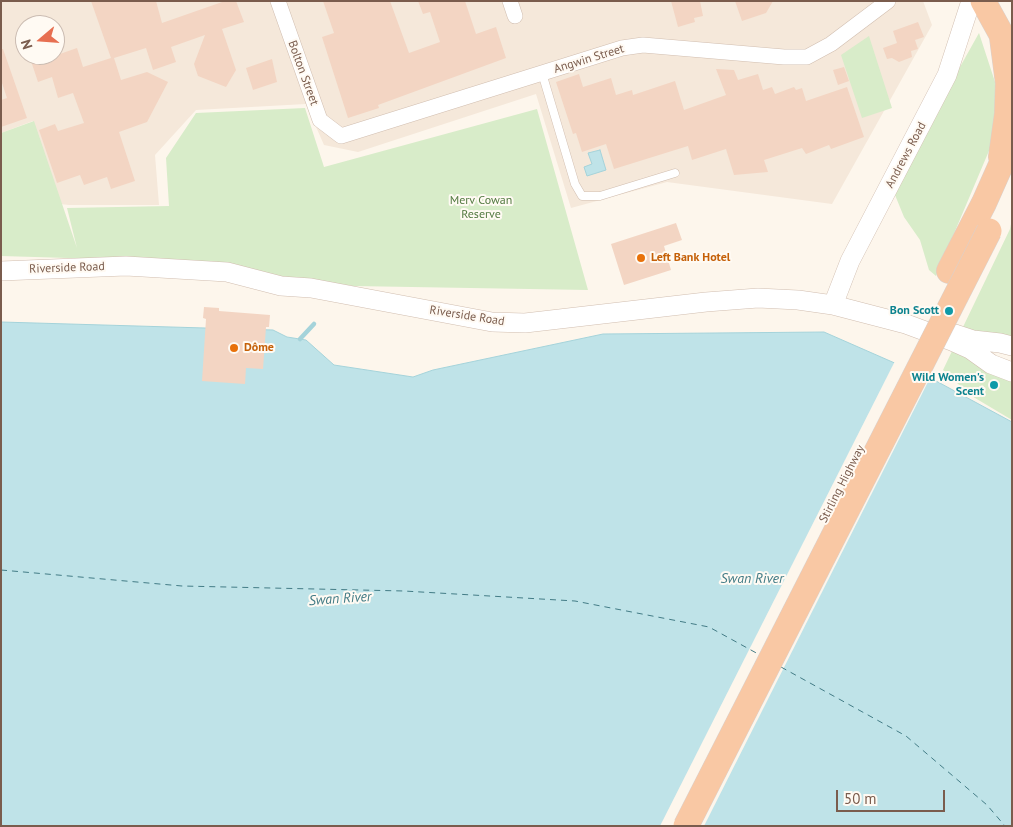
<!DOCTYPE html>
<meta charset="utf-8">
<style>
body{margin:0}
#map{position:relative;width:1013px;height:827px;overflow:hidden;background:#fdf6ec;font-family:"PT Sans",sans-serif}
canvas{display:block}
.frame{position:absolute;inset:0;border:2px solid #7a5c4d;pointer-events:none}
.north{position:absolute;left:15px;top:15px;width:50px;height:50px;box-sizing:border-box;background:#fffaf3;border:1px solid #cabbb1;border-radius:50%;rotate:252deg;font-size:14px;font-weight:700;line-height:20px;text-align:center;color:#7a5c4d}
.north::after{content:'';display:block;margin:auto;width:18px;height:22px;background:#e76f51;clip-path:polygon(50% 0,100% 100%,50% 72%,0 100%)}
.scale{position:absolute;left:836px;top:790px;width:109px;height:22px;box-sizing:border-box;border:2px solid #7a5c4d;border-top:0;padding-left:6px;font-size:15px;line-height:18px;white-space:nowrap;color:#7a5c4d;-webkit-text-stroke:4px #fffaf3;paint-order:stroke}
</style>
<div id="map">
<canvas width="1013" height="827"></canvas>
<div class="frame"></div>
<div class="north">N</div>
<div class="scale">50 m</div>
</div>
<script>
const context = document.querySelector('canvas').getContext('2d');
context.lineJoin = 'round';
function fillPath(path, color) { context.fillStyle = color; context.fill(path, 'evenodd'); }
const toPath = rows => new Path2D(rows.map(r => 'M' + r).join(''));
function trace(path, color, width, dash) { context.strokeStyle = color; context.lineWidth = width; context.lineCap = dash ? 'butt' : 'round'; context.setLineDash(dash || []); context.stroke(path); }
function write(font, color, halo, rows, align = 'center') {
  context.font = font + ' "PT Sans",sans-serif'; context.lineWidth = 4; context.setLineDash([]); context.textBaseline = 'middle'; context.strokeStyle = halo; context.fillStyle = color; for (const [text, x, y, turn = 0] of rows) {
    context.save(); context.translate(x, y); context.rotate((+turn || 0) * Math.PI / 180); context.textAlign = isNaN(turn) ? turn : align; if (halo) context.strokeText(text, 0, 0); context.fillText(text, 0, 0); context.restore();
  }
}
fillPath(toPath([
 [1,1,923,1,932,25,832,204,667,182,571,208,536,94,358,152,324,145,306,104,196,110,155,155,159,205,69,205,60,204,33,121,1,133],
 [25,25,55,25,55,55,25,55]
]), '#f5e8da');
fillPath(toPath([
 [979,33,995,82,997,98,994,139,936,276,929,270,920,240,904,217,895,195,951,83],
 [869,36,892,108,862,118,841,55],
 [305,108,324,167,537,109,588,290,353,286,170,261,1,256,1,133,34,121,77,248,67,208,169,206,166,158,196,113],
 [1012,219,1012,338,979,334,963,327,1010,229],
 [953,349,1012,379,1012,420,970,395,943,370]
]), '#d8ecc9');
const water = toPath([
 [600,150,606,170,587,176,584,167,592,164,588,153,600,150],
 [1,322,273,330,287,337,306,340,334,365,413,377,433,370,603,334,824,332,938,382,1012,422,1012,826,1,826,1,322]
]);
fillPath(water, '#bfe3e8');
trace(water, '#a5d3da', 1);
fillPath(toPath([
 [895,361,931,376,704,826,660,826]
]), '#fdf6ec');
trace(toPath([
 [300,339,314,324]
]), '#a5d3da', 4.5);
trace(toPath([
 [1,570,182,586,404,591,575,601,709,627,760,655],
 [781,667,906,736,987,805,1005,826]
]), '#437c86', 1, [6, 5]);
fillPath(toPath([
 [91,1,156,1,162,23,225,1,236,1,244,22,222,29,236,70,226,87,198,76,194,64,205,35,171,47,176,62,153,70,146,48,114,58,121,80,147,72,168,82,147,122,119,132,135,181,111,189,107,177,84,185,80,175,57,183,39,130,55,124,58,131,84,123,73,93,58,98,52,77,38,82,29,55,57,55,77,48,83,67,111,58],
 [323,1,390,1,409,53,440,42,430,12,423,14,418,1,465,1,476,34,496,27,506,58,378,105,379,108,348,118,322,37,334,33],
 [671,1,700,1,703,16,694,18,695,22,678,27],
 [735,1,773,1,766,13,742,21],
 [918,22,924,37,915,40,918,49,911,51,912,57,899,62,892,58,887,59,883,48,897,43,893,31],
 [1,49,3,49,27,118,1,127,1,100,7,98,1,80],
 [272,59,277,82,253,90,246,68],
 [844,67,849,81,838,85,833,70],
 [716,69,734,70,738,80,758,74,763,90,772,87,775,94,794,87,796,90,802,88,806,101,847,87,864,137,831,149,829,145,806,154,802,148,764,160,768,172,734,175,726,149,692,160,688,146,614,169,606,144,582,152,576,133,573,134,556,82,579,74,583,87,611,78,616,95,632,90,633,95,675,81,684,110,726,95],
 [676,223,682,240,664,246,671,270,624,285,611,244],
 [204,307,219,308,219,311,270,315,269,327,266,327,263,369,246,368,245,384,202,381,206,319,203,318]
]), '#f3d5c3');
const service = toPath([
 [542,73,575,184,582,196,600,196,675,173]
]);
const minor = toPath([
 [278,1,320,120,341,136,622,48,643,45,784,57,807,57,831,44,888,1],
 [510,1,515,16]
]);
const tertiary = toPath([
 [1,271,126,266,227,272,281,286,311,288,492,322,525,323,706,302,758,298,798,300,833,305,906,324,952,341,970,349,991,364,1012,372],
 [833,305,850,261,947,75,971,1],
 [955,334,973,340,1000,343,1012,346]
]);
const trunk = toPath([
 [983,1,1010,50],
 [1001,157,1007,114,1008,83,1002,37],
 [949,271,984,203,1012,140]
]);
trace(service, '#d1beb0', 9);
trace(minor, '#d1beb0', 16);
trace(tertiary, '#d1beb0', 20);
trace(trunk, '#dad1cd', 26);
trace(service, '#fff', 8);
trace(minor, '#fff', 15);
trace(tertiary, '#fff', 19);
trace(trunk, '#f9c8a4', 25);
const trunkBridge = toPath([
 [686,826,989,231]
]);
trace(trunkBridge, '#dad1cd', 26, []);
trace(trunkBridge, '#f9c8a4', 25);
for (const [x, y, r, color] of [
 [641,258,5,"#e8710a"],
 [949,311,5,"#0f9aa8"],
 [234,348,5,"#e8710a"],
 [994,385,5,"#0f9aa8"]
]) { const dot = new Path2D(); dot.arc(x, y, r, 0, 2 * Math.PI); context.fillStyle = color; context.fill(dot); trace(dot, '#fffaf3', 2); }
write('12px', '#7a5c4d', '#fffaf3', [
 ["Angwin Street",589,59,-17],
 ["Bolton Street",303,73,70],
 ["Andrews Road",906,155,-62],
 ["Riverside Road",67,268,-2],
 ["Riverside Road",467,316,9],
 ["Stirling Highway",842,484,-63]
]);
write('12px', '#537a41', '#fffaf3', [
 ["Merv Cowan",481,201],
 ["Reserve",481,215]
]);
write('bold 12px', '#c56008', '#fffaf3', [
 ["Left Bank Hotel",651,258],
 ["Dôme",244,348]
], 'left');
write('bold 12px', '#0d838f', '#fffaf3', [
 ["Bon Scott",939,311],
 ["Wild Women's",984,378],
 ["Scent",984,392]
], 'right');
write('italic 14px', '#437c86', '#fffaf3', [
 ["Swan River",752,579],
 ["Swan River",340,599,-4]
]);
</script>
